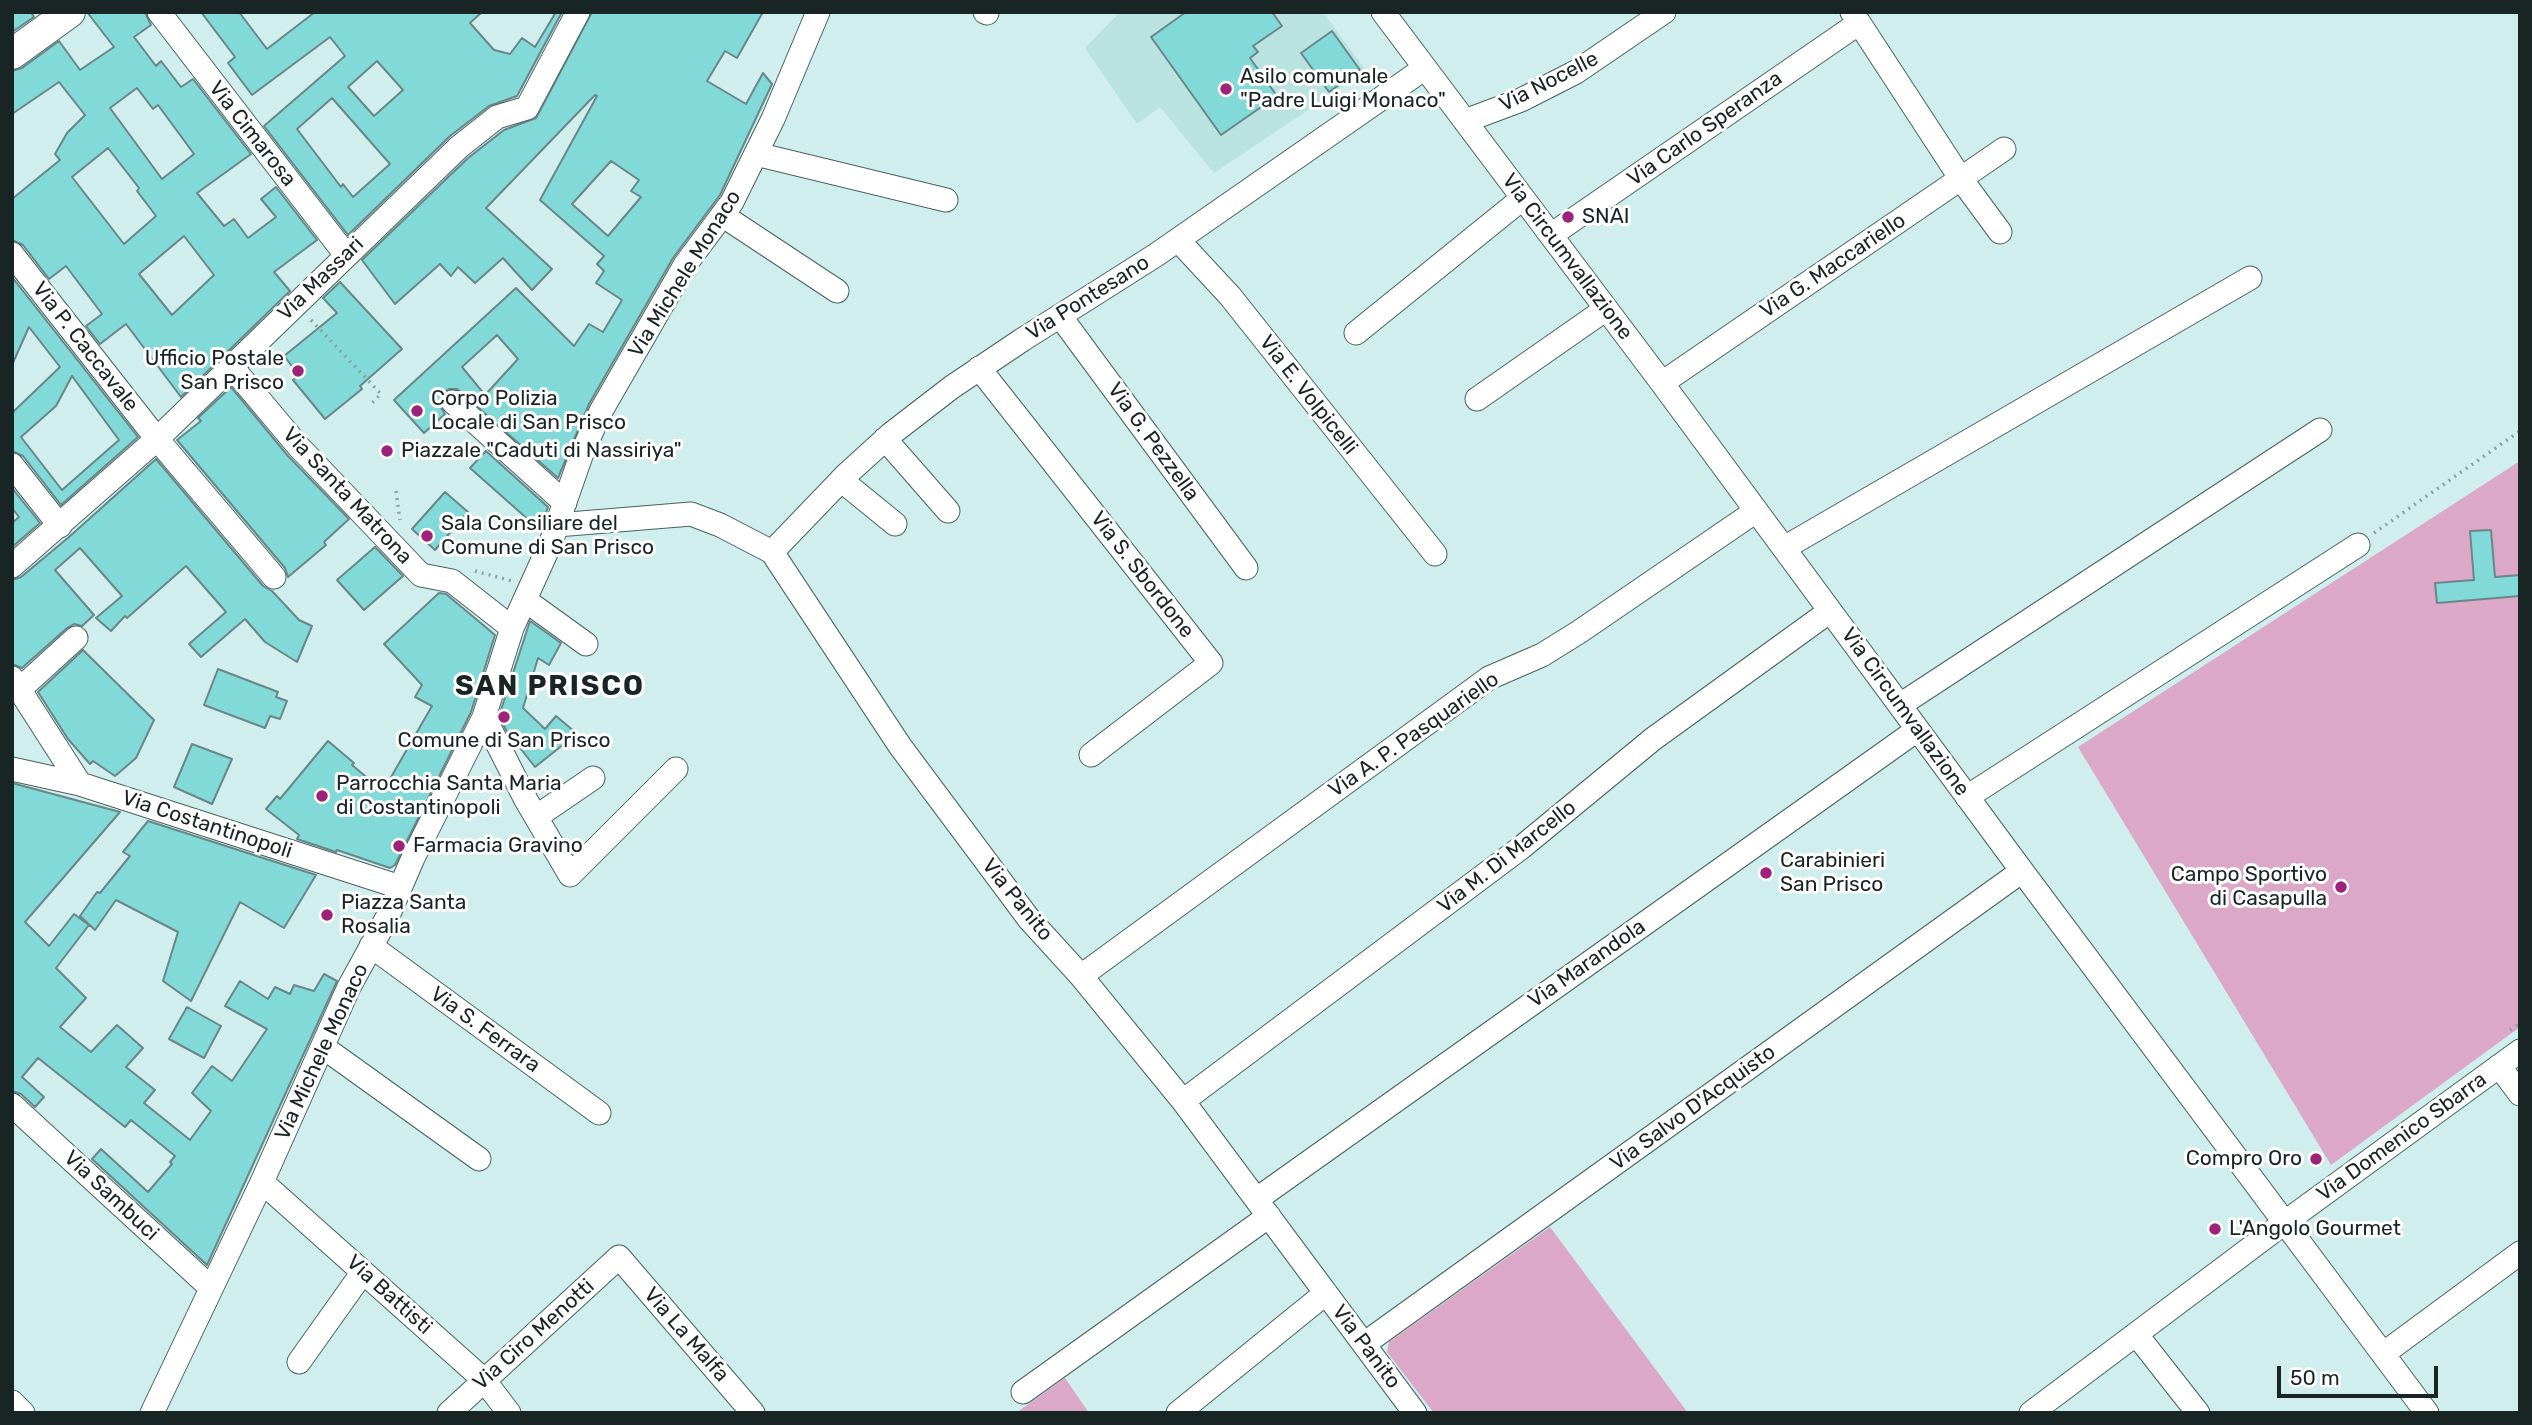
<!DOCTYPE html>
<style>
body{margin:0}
#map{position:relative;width:2532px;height:1425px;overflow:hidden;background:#cfeeed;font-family:Rubik,sans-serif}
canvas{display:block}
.frame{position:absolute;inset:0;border:14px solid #192424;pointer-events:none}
.scale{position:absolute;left:2277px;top:1366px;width:161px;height:32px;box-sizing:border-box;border:4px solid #192424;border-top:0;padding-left:9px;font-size:21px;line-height:24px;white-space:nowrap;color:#192424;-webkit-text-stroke:5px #fff;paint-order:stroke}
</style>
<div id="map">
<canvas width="2532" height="1425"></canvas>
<div class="frame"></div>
<div class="scale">50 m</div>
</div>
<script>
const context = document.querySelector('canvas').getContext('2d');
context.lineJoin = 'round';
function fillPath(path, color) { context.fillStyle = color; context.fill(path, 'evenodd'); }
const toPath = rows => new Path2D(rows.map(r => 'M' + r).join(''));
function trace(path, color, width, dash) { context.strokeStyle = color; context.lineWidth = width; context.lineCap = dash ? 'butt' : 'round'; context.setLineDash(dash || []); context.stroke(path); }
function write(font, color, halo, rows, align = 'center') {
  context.font = font + ' Rubik,sans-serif'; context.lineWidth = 6; context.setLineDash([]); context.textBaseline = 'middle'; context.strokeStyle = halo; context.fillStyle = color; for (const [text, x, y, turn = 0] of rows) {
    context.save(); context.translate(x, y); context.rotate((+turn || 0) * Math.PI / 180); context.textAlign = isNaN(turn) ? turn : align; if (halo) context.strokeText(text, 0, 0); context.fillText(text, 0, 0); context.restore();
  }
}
fillPath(toPath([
 [1120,12,1323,12,1366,71,1214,173,1160,107,1137,124,1085,48]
]), '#bae2e1');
fillPath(toPath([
 [2520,461,2520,1027,2331,1165,2078,747],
 [1550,1227,1688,1413,1434,1413,1387,1352,1389,1342],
 [1065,1378,1089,1413,1016,1413]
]), '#dca8c7');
const building = toPath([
 [12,12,31,12,34,17,12,32,12,12],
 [87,12,145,12,151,25,134,37,156,66,161,61,181,87,193,79,251,154,197,193,224,226,234,219,248,238,276,217,261,199,276,187,317,240,274,272,290,291,181,397,126,324,100,344,86,326,102,314,66,266,49,279,23,245,12,240,12,199,60,160,55,154,67,133,85,115,59,82,12,114,12,71,22,68,59,41,80,70,114,47,87,12],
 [137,88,153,109,158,105,194,154,162,179,110,108,137,88],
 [108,148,139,188,137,191,156,216,124,244,72,177,108,148],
 [184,236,214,275,172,315,139,274,184,236],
 [201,12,239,12,267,49,315,12,482,12,470,23,494,50,510,54,522,38,535,47,556,12,562,12,517,96,489,106,450,136,348,235,264,126,345,56,330,37,252,95,228,63,235,57,201,12],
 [377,61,403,90,374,116,348,87,377,61],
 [332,98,390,164,353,197,343,184,341,187,297,129,332,98],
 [592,12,763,12,737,58,725,51,707,81,746,104,763,73,772,84,720,195,673,258,589,404,558,478,457,389,449,389,442,393,440,406,445,414,424,433,394,400,516,288,574,346,589,324,603,332,622,300,596,283,604,271,597,264,604,256,540,200,597,96,595,95,486,208,552,269,532,290,503,258,475,283,458,267,451,276,440,264,395,304,362,260,468,158,504,130,536,118,592,12],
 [611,161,639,180,631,191,641,197,608,236,572,204,611,161],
 [497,335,518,359,485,395,462,367,497,335],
 [1186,12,1272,12,1282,26,1253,46,1258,52,1250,58,1277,96,1221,135,1151,37,1186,12],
 [1332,31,1360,70,1329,92,1301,53,1332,31],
 [12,277,138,437,61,505,23,456,12,451,12,413,60,367,29,327,12,365,12,277],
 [72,376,119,440,62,490,21,437,56,406,72,376],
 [340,282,402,349,360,386,362,389,325,419,293,380,299,375,284,356,337,313,323,298,340,282],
 [231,387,288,456,349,519,324,542,326,545,288,577,285,568,177,440,201,421,198,418,231,387],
 [486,451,548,507,540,530,470,468,486,451],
 [156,459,263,586,272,591,299,620,312,626,297,662,265,642,245,619,201,657,189,644,226,612,186,566,127,618,125,616,111,631,96,618,122,596,80,548,55,570,94,615,82,626,74,624,67,628,22,668,12,664,12,580,21,577,69,537,156,459],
 [12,488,40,523,12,547,12,523,19,517,12,508,12,488],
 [445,492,468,512,435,550,412,529,445,492],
 [2491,530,2495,577,2520,575,2520,596,2437,603,2435,583,2474,580,2470,531,2491,530],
 [375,547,403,576,364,610,337,580,375,547],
 [439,593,446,594,495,635,471,712,395,865,390,868,337,850,336,852,297,839,299,835,266,809,277,796,280,799,328,741,354,763,352,765,383,791,432,706,415,697,422,685,384,644,439,593],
 [530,621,561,643,549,665,538,658,523,708,545,729,556,716,575,732,564,744,535,767,506,730,499,716,530,621],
 [83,650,154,720,136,758,115,776,93,761,90,764,68,739,38,692,83,650],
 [218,669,278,692,276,697,287,701,280,719,270,716,265,728,204,705,218,669],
 [192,744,232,759,212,804,174,787,192,744],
 [12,783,120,812,25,922,49,946,74,914,89,925,56,968,86,998,60,1027,91,1052,117,1025,143,1048,126,1067,155,1090,144,1103,190,1140,211,1111,192,1093,212,1066,232,1081,267,1029,225,1006,240,981,268,999,275,987,290,994,294,985,314,991,324,974,337,981,207,1265,92,1159,101,1149,148,1192,172,1164,170,1162,175,1156,131,1120,125,1127,38,1058,22,1077,44,1097,35,1107,21,1094,12,1091,12,783],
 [148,821,316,875,284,928,240,902,191,1001,163,981,178,932,116,900,95,930,80,916,97,892,100,893,130,856,123,852,148,821],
 [187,1007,221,1026,204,1058,169,1039,187,1007]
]);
fillPath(building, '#81dad8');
trace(building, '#6a8686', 2);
const minor = toPath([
 [159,12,346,255],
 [985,12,987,13],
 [1383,12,1662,383,2022,871,2427,1413],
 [1852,12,1961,179,2000,232],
 [1465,121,1521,100,1576,72,1664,12],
 [756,154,946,200],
 [722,215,837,291],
 [1551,235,1859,23],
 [1178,240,1230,296,1435,554],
 [12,254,157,439,274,577],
 [1060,316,1246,568],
 [1356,333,1523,198],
 [231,366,299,447,421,575,452,581,512,628],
 [979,368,1211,663,1091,755],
 [1662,383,2004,149],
 [1477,399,1606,309],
 [453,402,565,503],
 [885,439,948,511],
 [12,465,60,526],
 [841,480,895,524],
 [557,525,691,514,720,525,772,552,900,746,1029,919,1081,976,1183,1101,1415,1413],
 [1784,548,2250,278],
 [772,552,847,474,891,434,952,387,1022,340,1156,255,1425,68],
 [12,566,157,439,459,147,497,117,527,108,578,12],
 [525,600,586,644],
 [12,678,80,784],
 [20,689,76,638],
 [1900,705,2320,430],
 [484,717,526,800,570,875,676,769],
 [12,769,80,784,400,887],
 [1967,797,2358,545],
 [536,817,593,778],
 [371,946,599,1113],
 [1081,976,1489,678,1542,655,1579,632,1756,511],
 [323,1047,479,1159],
 [2499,1066,2520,1094],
 [1183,1101,1522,847,1653,739,1830,611],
 [12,1105,210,1287],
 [262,1182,484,1380,509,1413],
 [1257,1199,1917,730],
 [2136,1334,2198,1413],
 [1364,1344,2022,871],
 [2383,1354,2520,1253],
 [299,1362,363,1272],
 [1023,1392,1269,1216],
 [12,1402,23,1413],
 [152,1413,262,1182,349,987,388,916,413,858,484,717,512,628,551,542,582,453,601,411,685,265,732,202,773,119,818,12],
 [449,1413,619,1257,753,1413],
 [1178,1413,1326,1293],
 [2031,1413,2284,1223,2520,1051]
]);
const tertiary = toPath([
 [12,54,70,12]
]);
trace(minor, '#476362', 25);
trace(tertiary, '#476362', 32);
trace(toPath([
 [311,320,381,394,372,403],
 [396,491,400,520],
 [2374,533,2520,431],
 [475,571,512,581],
 [2510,1030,2520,1023]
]), '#8ba3a2', 3.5, [2, 5]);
trace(minor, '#fff', 23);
trace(tertiary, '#fff', 30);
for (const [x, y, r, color] of [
 [1226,89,7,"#9d237a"],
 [1568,217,7,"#9d237a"],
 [298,371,7,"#9d237a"],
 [417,411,7,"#9d237a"],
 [387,451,7,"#9d237a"],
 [427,536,7,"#9d237a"],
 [504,717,7,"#9d237a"],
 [322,796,7,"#9d237a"],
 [399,846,7,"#9d237a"],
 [1766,873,7,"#9d237a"],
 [2341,887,7,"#9d237a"],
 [327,915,7,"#9d237a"],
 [2316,1159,7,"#9d237a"],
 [2215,1229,7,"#9d237a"]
]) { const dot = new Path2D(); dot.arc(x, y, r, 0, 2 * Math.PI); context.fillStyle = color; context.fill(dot); trace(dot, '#fff', 2.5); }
write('21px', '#192424', '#fff', [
 ["Asilo comunale",1240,77],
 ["\"Padre Luigi Monaco\"",1240,101],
 ["SNAI",1582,217],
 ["Ufficio Postale",284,359,"right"],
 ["San Prisco",284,383,"right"],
 ["Corpo Polizia",431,399],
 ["Locale di San Prisco",431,423],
 ["Piazzale \"Caduti di Nassiriya\"",401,451],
 ["Sala Consiliare del",441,524],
 ["Comune di San Prisco",441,548],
 ["Comune di San Prisco",504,741,"center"],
 ["Parrocchia Santa Maria",336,784],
 ["di Costantinopoli",336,808],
 ["Farmacia Gravino",413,846],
 ["Carabinieri",1780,861],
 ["San Prisco",1780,885],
 ["Campo Sportivo",2327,875,"right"],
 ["di Casapulla",2327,899,"right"],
 ["Piazza Santa",341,903],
 ["Rosalia",341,927],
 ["Compro Oro",2302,1159,"right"],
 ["L'Angolo Gourmet",2229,1229]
], 'left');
write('21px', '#192424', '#fff', [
 ["Via Nocelle",1549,82,-27],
 ["Via Carlo Speranza",1705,129,-35],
 ["Via Cimarosa",252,134,52],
 ["Via Circumvallazione",1567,257,53],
 ["Via G. Maccariello",1833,266,-34],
 ["Via Michele Monaco",685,274,-58],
 ["Via Massari",321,279,-44],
 ["Via Pontesano",1088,298,-32],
 ["Via P. Caccavale",85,347,52],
 ["Via E. Volpicelli",1308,395,52],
 ["Via G. Pezzella",1153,442,54],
 ["Via Santa Matrona",347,496,47],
 ["Via S. Sbordone",1142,575,52],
 ["Via Circumvallazione",1905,712,54],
 ["Via A. P. Pasquariello",1414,735,-35],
 ["Via Costantinopoli",207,825,18],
 ["Via M. Di Marcello",1507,857,-38],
 ["Via Panito",1017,900,51],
 ["Via Marandola",1587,964,-35],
 ["Via S. Ferrara",485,1030,36],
 ["Via Michele Monaco",322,1052,-65],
 ["Via Salvo D'Acquisto",1693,1108,-36],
 ["Via Domenico Sbarra",2402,1137,-36],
 ["Via Sambuci",111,1196,43],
 ["Via Battisti",389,1295,42],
 ["Via Ciro Menotti",534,1335,-42],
 ["Via La Malfa",686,1335,49],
 ["Via Panito",1366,1347,53]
]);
context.letterSpacing = '2px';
write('bold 28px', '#192424', '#fff', [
 ["SAN PRISCO",550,687]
]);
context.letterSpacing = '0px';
</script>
